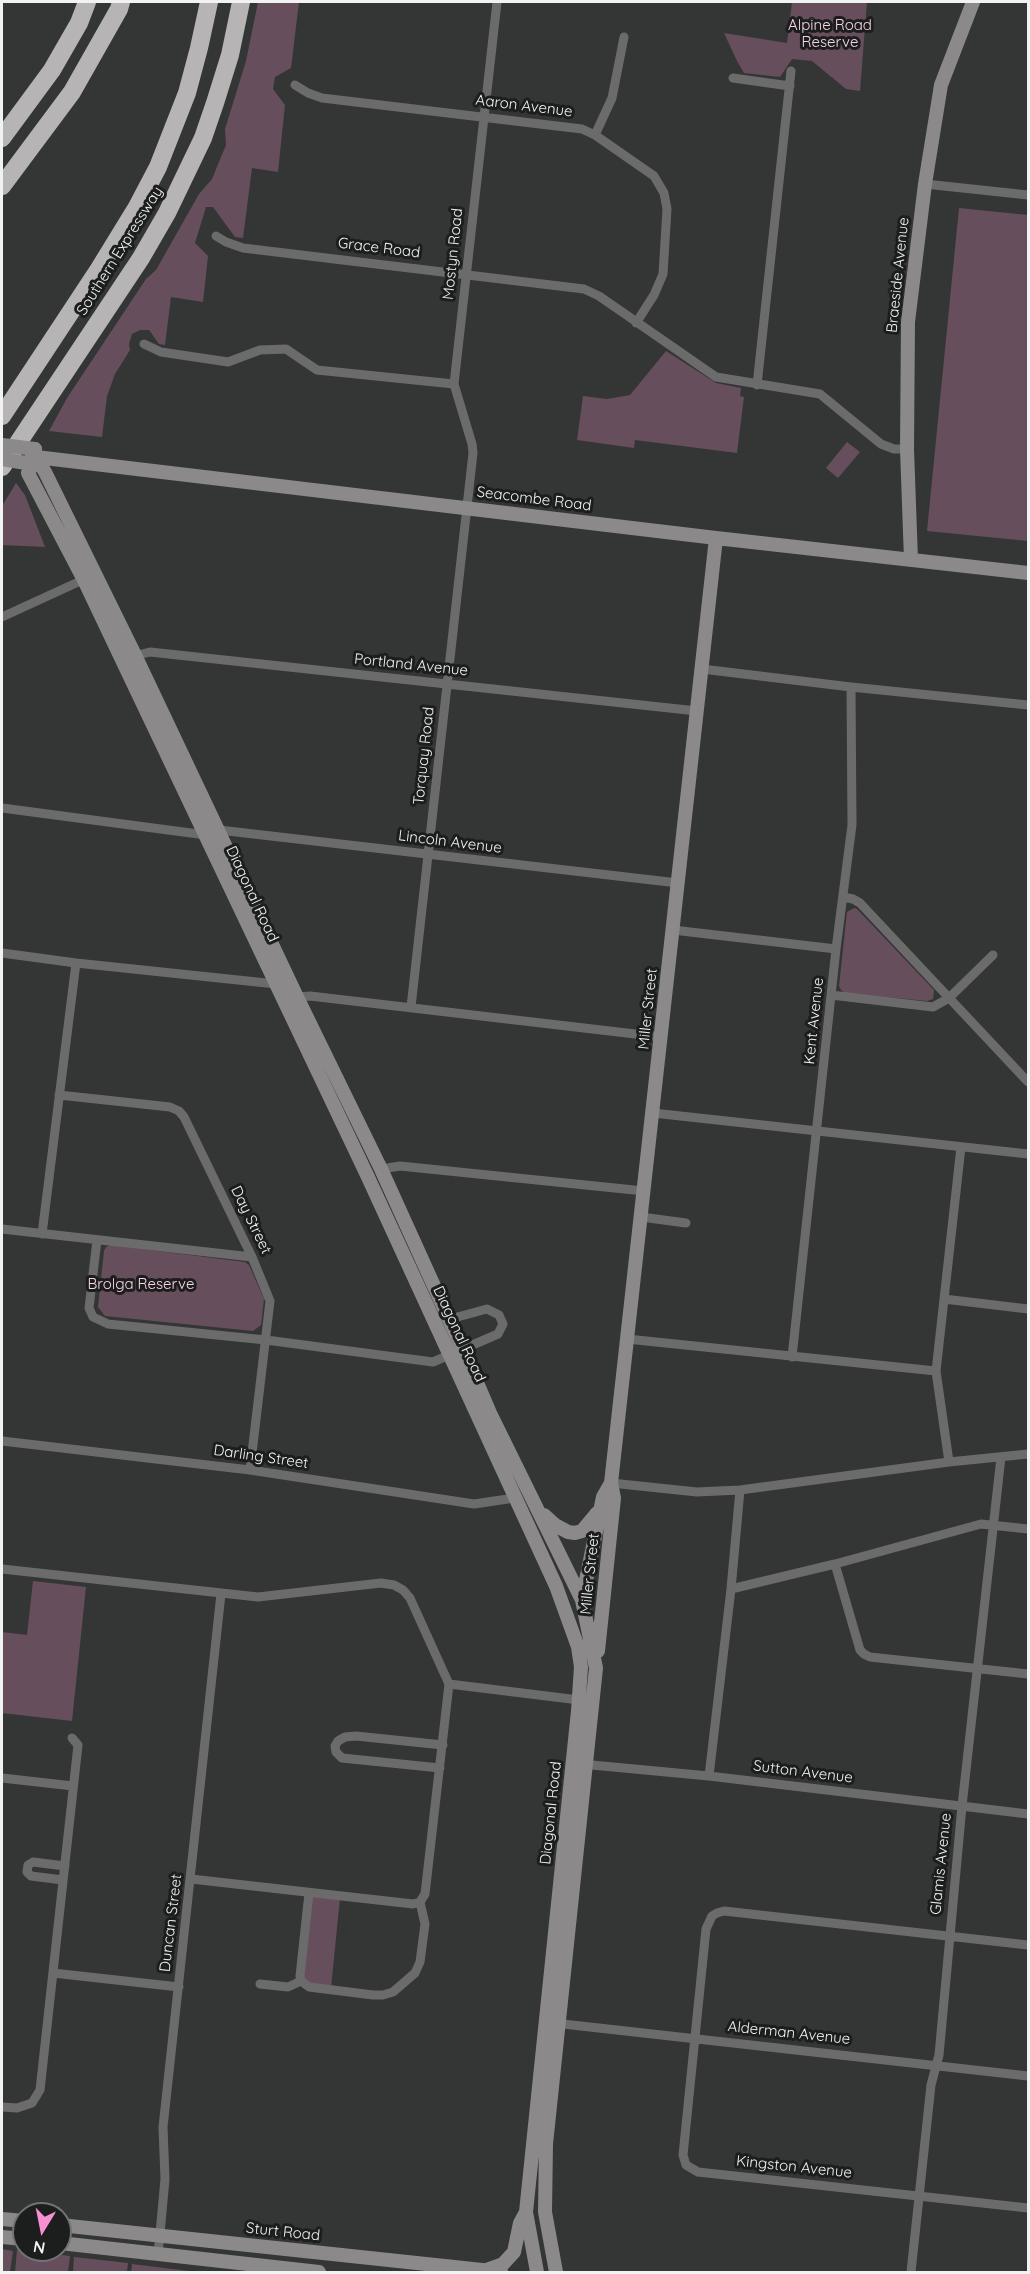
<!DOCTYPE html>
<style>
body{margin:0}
#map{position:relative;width:1030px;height:2274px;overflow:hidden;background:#333635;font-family:Quicksand,sans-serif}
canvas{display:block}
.frame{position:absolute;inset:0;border:3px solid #f1f3f3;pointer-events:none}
.north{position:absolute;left:12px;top:2202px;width:60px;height:60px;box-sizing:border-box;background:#1c1d1d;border:2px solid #717373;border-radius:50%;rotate:190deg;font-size:16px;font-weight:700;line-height:24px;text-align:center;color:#f1f3f3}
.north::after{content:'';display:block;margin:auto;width:21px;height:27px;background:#f690d0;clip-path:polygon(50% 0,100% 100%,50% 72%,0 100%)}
</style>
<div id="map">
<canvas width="1030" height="2274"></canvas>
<div class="frame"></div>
<div class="north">N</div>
</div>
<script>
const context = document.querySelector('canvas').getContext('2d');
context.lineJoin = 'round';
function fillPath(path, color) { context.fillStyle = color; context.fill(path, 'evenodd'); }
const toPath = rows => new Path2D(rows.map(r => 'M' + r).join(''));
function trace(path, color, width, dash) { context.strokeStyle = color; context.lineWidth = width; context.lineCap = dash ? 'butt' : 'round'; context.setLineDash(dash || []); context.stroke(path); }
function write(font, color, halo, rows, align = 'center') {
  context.font = font + ' Quicksand,sans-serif'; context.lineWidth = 6; context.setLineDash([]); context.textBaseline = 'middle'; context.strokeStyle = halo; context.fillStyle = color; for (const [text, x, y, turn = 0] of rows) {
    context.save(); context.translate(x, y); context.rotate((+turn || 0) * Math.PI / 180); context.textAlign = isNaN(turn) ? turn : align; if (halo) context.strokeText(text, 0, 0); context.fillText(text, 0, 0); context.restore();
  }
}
fillPath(toPath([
 [258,2,299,2,291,68,275,77,273,89,285,105,278,172,252,168,243,238,235,237,213,207,206,207,195,243,208,256,203,302,171,297,165,345,159,344,149,330,140,330,132,334,129,344,130,350,115,374,107,396,102,437,49,431,67,398,146,279,156,270,199,194,212,179,226,145,225,129,246,61],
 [792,2,867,2,860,91,846,89,812,61,792,59,780,77,744,73,737,61,724,33,787,43],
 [959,208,1028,215,1028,541,927,531],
 [666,351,716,383,741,388,740,396,744,397,737,453,635,440,634,448,577,440,583,396,607,399,630,395],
 [847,442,860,452,838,478,826,468],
 [16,483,25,495,45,547,2,545,2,506],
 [854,908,857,909,934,990,933,999,927,1001,845,993,841,990,839,986,847,912],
 [110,1245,245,1262,249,1265,264,1299,261,1325,253,1331,105,1316,98,1307,104,1251,106,1247],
 [33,1581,86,1587,72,1721,2,1713,2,1632,27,1635],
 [311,1895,340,1898,331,1988,311,1985,303,1980],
 [2,2249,13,2251,10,2272,2,2272],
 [17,2250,70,2256,68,2272,15,2272],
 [74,2257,128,2263,127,2272,73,2272],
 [132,2264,189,2271,189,2272,131,2272]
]), '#674e5d');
trace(toPath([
 [733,78,790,86],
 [295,85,308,93,322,98,582,129,595,135,654,176,664,193,667,209,663,274,654,295,636,323],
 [595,135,612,98,624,37],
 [925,184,1028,195],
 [216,236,226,242,243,248,584,289,599,296,716,377,820,394,881,444,894,449,907,449],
 [144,344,161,352,228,362,260,350,286,349,317,370,454,384],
 [757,385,791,71],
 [2,617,87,578],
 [130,657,150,652,697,711],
 [702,669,851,687,1028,705],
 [2,808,206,835],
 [219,830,678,883],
 [843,897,853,899,860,903,1028,1082],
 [673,930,836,949],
 [2,953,76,963,276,984],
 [831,995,933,1007,949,998,993,955],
 [297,997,310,996,661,1037],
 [411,1007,473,453,472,444,454,384,497,2],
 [59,1095,170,1107,179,1111,184,1117,252,1257,270,1301,250,1470],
 [653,1113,1028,1154],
 [381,1169,400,1166,644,1191],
 [641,1217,686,1223],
 [2,1229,252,1257],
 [42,1234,76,963],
 [97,1240,89,1308,93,1317,108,1324,266,1340,433,1362,498,1334,503,1324,499,1315,487,1309,450,1319],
 [944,1299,1028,1309],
 [627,1339,936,1371],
 [792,1357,836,949,852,825,851,687],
 [2,1441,250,1470,474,1504,508,1499,514,1496],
 [949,1462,936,1371,961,1147],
 [611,1483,697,1492,740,1490,949,1462,1028,1454],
 [835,1564,860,1650,864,1654,870,1657,1028,1674],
 [2,1569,258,1597,381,1583,394,1585,403,1590,410,1598,449,1684,579,1700],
 [731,1589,835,1564,981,1524,1028,1529],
 [581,1764,709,1776,1028,1814],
 [440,1768,342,1758,336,1752,335,1746,338,1741,345,1737,356,1736,443,1745],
 [709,1776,731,1589,740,1490],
 [2,1778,73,1786],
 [191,1879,413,1904,420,1902],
 [63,1880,31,1876,27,1872,28,1865,33,1862,65,1866],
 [309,1893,300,1976,301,1981,309,1987,373,1995,383,1995,393,1992,415,1973,420,1962,425,1924,420,1902],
 [420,1902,425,1894,449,1684],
 [1028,1945,724,1911,717,1913,712,1916,706,1929,683,2155,686,2165,698,2172,1028,2208],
 [53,1973,179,1987],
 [260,1984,288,1987,301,1981],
 [554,2023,1028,2076],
 [2,2107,17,2108,32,2103,40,2090,78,1745,72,1738],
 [158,2255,165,2179,163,2127,221,1594],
 [911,2272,931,2085,939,2055,962,1806,1001,1457]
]), '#6c6b6c', 9);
trace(toPath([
 [35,449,36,457,45,472,135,655,297,997,381,1169,463,1350,490,1413,582,1600,596,1668,546,2144,545,2212,556,2272],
 [36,457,28,473,84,580,367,1175,556,1586,578,1647,581,1667,578,1711,526,2212,537,2272],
 [30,460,36,457,716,538,1028,573],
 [911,560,907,449,908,322,925,184,941,85,973,2],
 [544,1515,555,1525,568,1532,575,1533,582,1531,597,1513],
 [582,1600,603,1497,611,1483],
 [598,1651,614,1498,611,1483,716,538],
 [2,2219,24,2221],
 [60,2225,501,2272],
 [2,2237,24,2239],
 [60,2243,319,2272],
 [486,2270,503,2264,514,2252,520,2223,526,2212]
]), '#8b898a', 14);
trace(toPath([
 [2,138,52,70,79,23,87,2],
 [2,186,72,92,119,9,121,2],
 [2,416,99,269,137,207,158,167,187,93,199,48,209,2],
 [2,467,141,258,167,213,203,138,215,103,230,55,241,2]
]), '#b7b4b6', 18);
trace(toPath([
 [2,445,35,449],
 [2,459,26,463]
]), '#8b898a', 14);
write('15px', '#f8d4e9', '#1c1d1d', [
 ["Alpine Road",830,25],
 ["Reserve",830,42],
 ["Brolga Reserve",141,1284]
]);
write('15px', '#f1f3f3', '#1c1d1d', [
 ["Aaron Avenue",524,106,7],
 ["Grace Road",379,248,7],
 ["Southern Expressway",120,251,-58],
 ["Mostyn Road",453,254,-84],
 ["Braeside Avenue",898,275,-84],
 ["Seacombe Road",534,499,7],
 ["Portland Avenue",411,665,6],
 ["Torquay Road",424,756,-84],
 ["Lincoln Avenue",450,842,7],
 ["Diagonal Road",252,894,65],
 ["Miller Street",648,1009,-84],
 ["Kent Avenue",814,1021,-84],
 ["Day Street",251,1220,64],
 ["Diagonal Road",459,1334,65],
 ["Darling Street",261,1457,8],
 ["Miller Street",590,1574,-84],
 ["Sutton Avenue",803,1772,7],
 ["Diagonal Road",551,1813,-84],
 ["Glamis Avenue",941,1864,-84],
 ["Duncan Street",171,1923,-83],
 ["Alderman Avenue",789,2033,6],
 ["Kingston Avenue",794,2167,6],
 ["Sturt Road",283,2232,6]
]);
</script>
